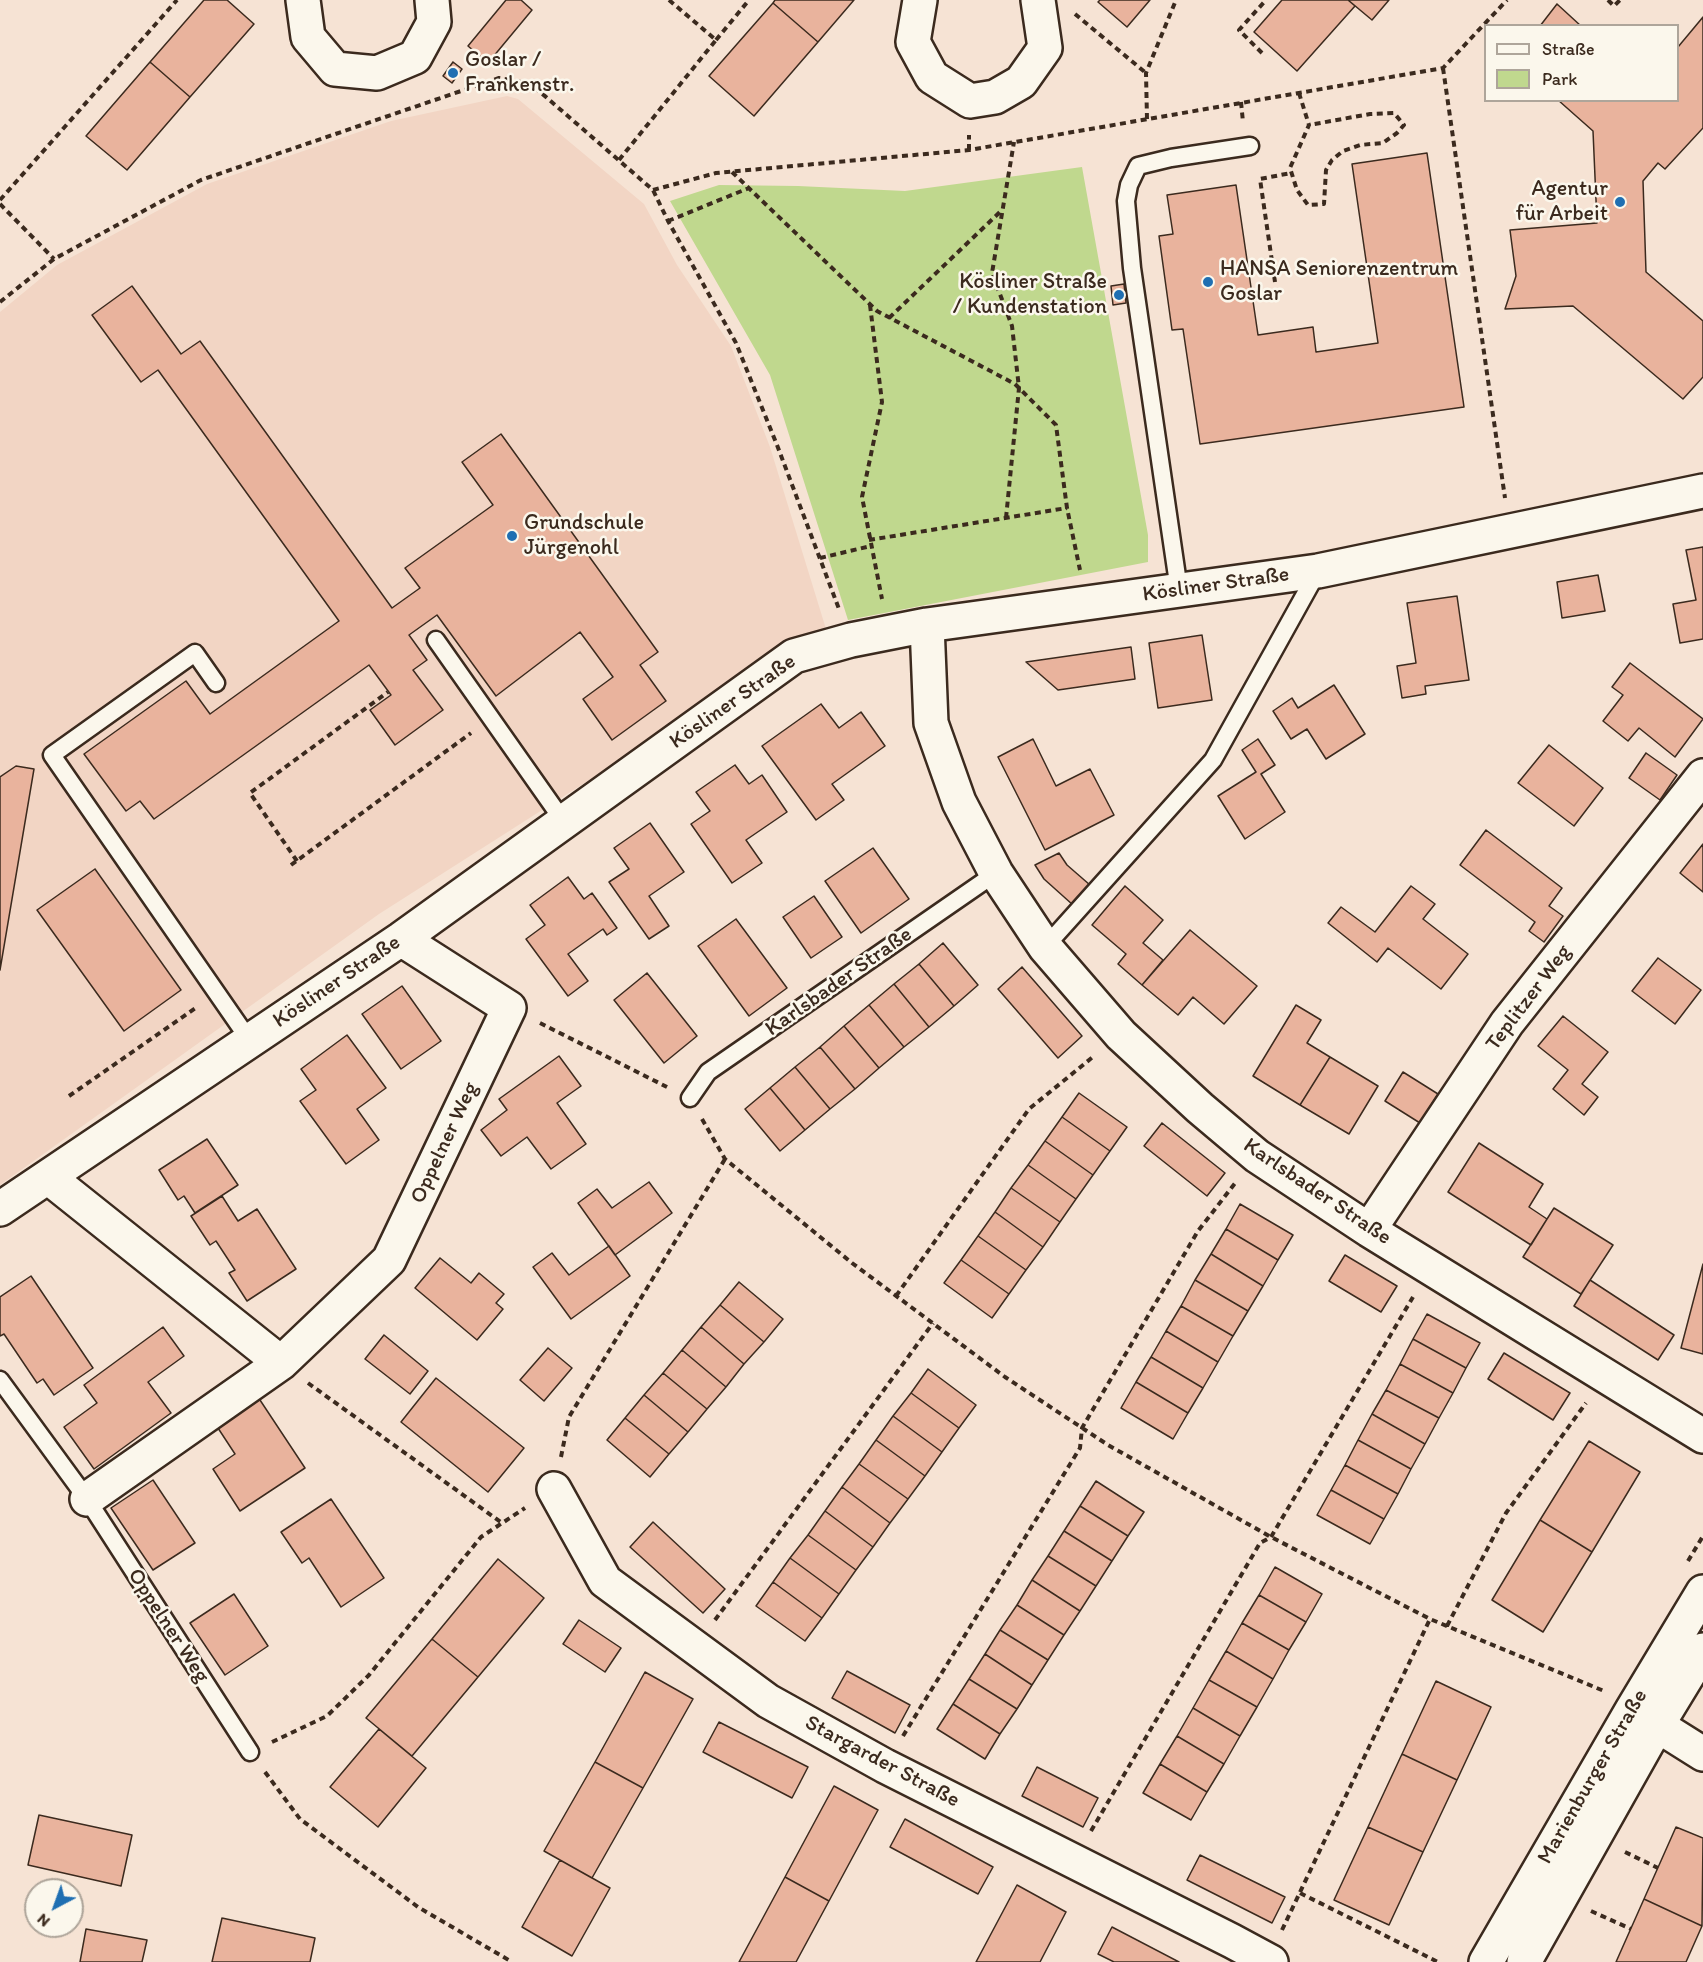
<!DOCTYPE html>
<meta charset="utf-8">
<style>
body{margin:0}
#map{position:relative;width:1703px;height:1962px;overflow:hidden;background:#f6e3d4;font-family:Itim,sans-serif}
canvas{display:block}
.legend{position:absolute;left:1484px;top:24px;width:195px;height:78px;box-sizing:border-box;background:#fbf7ec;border:2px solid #aea59a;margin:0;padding:8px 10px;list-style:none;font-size:18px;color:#3b2a1e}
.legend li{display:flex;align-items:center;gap:12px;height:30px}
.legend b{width:30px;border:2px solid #aea59a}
.north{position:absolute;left:24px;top:1878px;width:60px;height:60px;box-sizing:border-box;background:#fbf7ec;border:2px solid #aea59a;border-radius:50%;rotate:221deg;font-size:16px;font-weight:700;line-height:24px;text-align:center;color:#3b2a1e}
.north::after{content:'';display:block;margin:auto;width:21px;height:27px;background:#1f6fb2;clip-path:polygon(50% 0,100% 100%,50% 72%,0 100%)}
</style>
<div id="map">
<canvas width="1703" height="1962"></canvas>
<ul class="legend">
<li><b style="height:8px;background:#fbf7ec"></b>Straße</li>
<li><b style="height:16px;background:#c0d88e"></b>Park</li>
</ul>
<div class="north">N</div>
</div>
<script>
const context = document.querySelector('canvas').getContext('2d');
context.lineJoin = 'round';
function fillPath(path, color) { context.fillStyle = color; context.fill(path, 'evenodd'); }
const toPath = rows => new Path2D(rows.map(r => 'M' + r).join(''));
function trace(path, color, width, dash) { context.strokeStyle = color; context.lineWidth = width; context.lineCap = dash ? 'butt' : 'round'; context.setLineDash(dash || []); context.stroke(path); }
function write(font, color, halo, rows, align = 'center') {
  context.font = font + ' Itim,sans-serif'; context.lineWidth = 5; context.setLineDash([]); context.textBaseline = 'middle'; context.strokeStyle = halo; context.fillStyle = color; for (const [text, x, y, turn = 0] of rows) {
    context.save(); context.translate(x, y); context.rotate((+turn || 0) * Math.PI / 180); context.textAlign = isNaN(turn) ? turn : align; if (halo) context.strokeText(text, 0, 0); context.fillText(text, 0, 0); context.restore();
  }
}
fillPath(toPath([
 [507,96,518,99,644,204,677,265,731,346,770,447,826,629,379,914,0,1185,0,312,57,265,207,184,391,121]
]), '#f2d5c4');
fillPath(toPath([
 [1082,167,1148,535,1148,562,848,620,770,375,670,201,719,185,798,186,905,191]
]), '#c0d88e');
const building = toPath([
 [204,0,227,0,254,24,190,97,150,62,204,0],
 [506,0,521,0,532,10,488,63,468,46,506,0],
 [775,0,854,0,818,42,773,3,775,0],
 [1100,0,1150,0,1127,27,1098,2,1100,0],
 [1282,0,1348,0,1355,6,1297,71,1254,32,1282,0],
 [1348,0,1389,0,1372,20,1348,0],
 [773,3,818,42,754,116,709,76,773,3],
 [1557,4,1581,26,1540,26,1557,4],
 [1703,17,1703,128,1665,169,1658,163,1643,181,1646,272,1703,321,1703,377,1683,399,1573,306,1505,309,1516,276,1510,230,1597,223,1593,131,1558,100,1678,100,1678,47,1703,17],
 [150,62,190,97,127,170,86,136,150,62],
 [453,62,462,69,452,83,443,76,453,62],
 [1427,153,1464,407,1200,444,1183,329,1172,330,1159,236,1173,234,1167,195,1236,185,1258,335,1313,327,1316,352,1378,343,1352,164,1427,153],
 [1124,284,1126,303,1113,305,1111,286,1124,284],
 [132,286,181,354,200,341,392,608,420,588,405,568,493,505,462,462,501,434,658,652,640,665,666,701,612,740,583,699,613,677,580,632,496,696,437,615,409,635,427,660,413,670,443,710,395,745,370,710,391,695,369,665,154,819,140,801,126,811,84,754,186,681,210,714,339,621,158,370,141,382,92,315,132,286],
 [1703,547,1703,639,1680,643,1673,604,1696,600,1686,550,1703,547],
 [1598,575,1605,611,1562,618,1557,582,1598,575],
 [1457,596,1469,680,1425,686,1426,694,1402,698,1397,666,1416,663,1407,603,1457,596],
 [1202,635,1212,700,1158,708,1149,643,1202,635],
 [1131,647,1135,679,1058,690,1026,662,1131,647],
 [1630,663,1703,719,1675,757,1639,728,1628,741,1603,721,1623,695,1612,687,1630,663],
 [1334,685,1365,734,1326,759,1307,729,1291,739,1273,711,1292,698,1298,708,1334,685],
 [821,704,839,728,861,712,885,746,832,784,844,800,816,820,762,746,821,704],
 [1033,739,1056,786,1090,769,1114,815,1045,850,998,757,1033,739],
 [1258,739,1275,765,1261,774,1285,812,1245,839,1218,796,1256,772,1242,750,1258,739],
 [1549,745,1603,788,1574,826,1518,783,1549,745],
 [1646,753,1677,775,1660,800,1629,778,1646,753],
 [735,765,749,784,762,775,787,812,746,840,762,863,732,883,691,824,710,811,696,792,735,765],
 [16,766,34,769,0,970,0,777,16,766],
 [650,823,684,872,649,896,669,926,649,939,609,882,629,869,614,848,650,823],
 [1486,830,1562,888,1549,906,1563,916,1544,942,1529,931,1535,922,1460,865,1486,830],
 [1703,844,1703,892,1680,873,1703,844],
 [873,848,909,899,861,933,825,881,873,848],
 [1059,853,1067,865,1090,885,1073,905,1044,879,1035,865,1059,853],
 [95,869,181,990,124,1031,37,910,95,869],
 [568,877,584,899,592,893,617,928,607,935,603,929,568,954,588,981,568,996,526,939,545,925,530,905,568,877],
 [1125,886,1163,920,1143,943,1163,960,1142,985,1118,964,1126,954,1092,925,1125,886],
 [1411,886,1435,904,1423,919,1468,954,1441,989,1388,948,1377,962,1328,923,1341,907,1375,932,1411,886],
 [814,896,842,937,811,958,783,917,814,896],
 [736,919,787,988,749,1016,698,946,736,919],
 [1190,930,1257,986,1224,1024,1193,997,1178,1015,1142,985,1190,930],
 [943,943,978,985,954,1006,919,964,943,943],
 [1658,958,1701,990,1675,1024,1632,991,1658,958],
 [919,964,954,1006,929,1027,894,984,919,964],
 [1022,967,1082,1036,1058,1058,998,989,1022,967],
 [647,973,697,1036,664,1063,614,1000,647,973],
 [894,984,929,1027,904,1047,869,1005,894,984],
 [402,986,441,1041,401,1069,362,1014,402,986],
 [869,1005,904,1047,879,1068,844,1026,869,1005],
 [1296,1005,1321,1020,1307,1043,1330,1057,1300,1105,1253,1076,1296,1005],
 [1563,1016,1608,1052,1582,1084,1598,1097,1584,1115,1553,1089,1568,1070,1538,1046,1563,1016],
 [844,1026,879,1068,855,1089,820,1047,844,1026],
 [347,1035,386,1088,357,1109,379,1140,346,1164,300,1101,316,1090,301,1069,347,1035],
 [820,1047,855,1089,830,1109,795,1067,820,1047],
 [559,1056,581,1086,557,1103,586,1144,551,1169,527,1137,501,1156,481,1130,507,1110,499,1099,559,1056],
 [1330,1057,1378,1086,1349,1134,1300,1105,1330,1057],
 [795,1067,830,1109,805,1130,770,1088,795,1067],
 [1403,1072,1438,1094,1420,1123,1385,1101,1403,1072],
 [770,1088,805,1130,780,1151,745,1109,770,1088],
 [1079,1093,1127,1127,1110,1151,1062,1117,1079,1093],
 [1062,1117,1110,1151,1093,1175,1045,1141,1062,1117],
 [1162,1123,1225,1173,1207,1196,1144,1146,1162,1123],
 [207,1139,238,1185,195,1213,184,1196,178,1200,159,1170,207,1139],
 [1045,1141,1093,1175,1076,1199,1028,1165,1045,1141],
 [1479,1143,1543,1184,1529,1207,1547,1219,1531,1245,1448,1192,1479,1143],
 [1028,1165,1076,1199,1060,1222,1011,1188,1028,1165],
 [649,1182,672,1213,615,1255,578,1203,597,1189,612,1208,649,1182],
 [1011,1188,1060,1222,1043,1247,995,1212,1011,1188],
 [222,1196,238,1221,257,1209,296,1269,247,1301,229,1273,235,1270,216,1241,210,1245,191,1216,222,1196],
 [1240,1204,1293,1235,1278,1260,1226,1229,1240,1204],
 [1554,1208,1613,1245,1581,1294,1523,1257,1554,1208],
 [995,1212,1043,1247,1026,1270,978,1236,995,1212],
 [1226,1229,1278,1260,1263,1286,1211,1254,1226,1229],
 [978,1236,1026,1270,1009,1294,961,1260,978,1236],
 [609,1246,630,1276,571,1319,533,1267,552,1253,569,1275,609,1246],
 [1211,1254,1263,1286,1248,1311,1195,1280,1211,1254],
 [1345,1255,1397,1286,1381,1312,1329,1281,1345,1255],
 [440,1258,471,1283,479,1273,504,1294,496,1303,503,1309,477,1340,415,1288,440,1258],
 [961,1260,1009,1294,992,1318,944,1283,961,1260],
 [1703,1264,1703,1354,1681,1348,1703,1264],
 [31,1276,93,1368,54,1395,43,1379,37,1383,4,1334,0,1336,0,1297,31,1276],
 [1195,1280,1248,1311,1233,1336,1181,1306,1195,1280],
 [1590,1280,1674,1335,1658,1360,1574,1306,1590,1280],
 [739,1282,783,1319,764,1342,720,1305,739,1282],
 [720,1305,764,1342,744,1364,701,1327,720,1305],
 [1181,1306,1233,1336,1218,1362,1166,1331,1181,1306],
 [1427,1314,1480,1343,1466,1368,1413,1339,1427,1314],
 [163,1327,184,1356,148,1382,171,1413,94,1469,64,1427,97,1403,84,1385,163,1327],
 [701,1327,744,1364,726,1387,682,1350,701,1327],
 [1166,1331,1218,1362,1203,1388,1151,1357,1166,1331],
 [384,1335,428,1371,410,1394,365,1359,384,1335],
 [1413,1339,1466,1368,1453,1393,1400,1364,1413,1339],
 [548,1348,572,1368,544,1401,520,1380,548,1348],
 [682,1350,726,1387,707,1409,663,1373,682,1350],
 [1504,1353,1570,1393,1553,1420,1488,1379,1504,1353],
 [1151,1357,1203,1388,1188,1413,1136,1382,1151,1357],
 [1400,1364,1453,1393,1439,1418,1386,1390,1400,1364],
 [928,1369,976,1405,959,1428,911,1393,928,1369],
 [663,1373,707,1409,688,1432,644,1395,663,1373],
 [436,1378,524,1448,488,1492,401,1422,436,1378],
 [1136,1382,1188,1413,1173,1439,1121,1408,1136,1382],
 [1386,1390,1439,1418,1425,1444,1372,1414,1386,1390],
 [911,1393,959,1428,942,1452,893,1416,911,1393],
 [644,1395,688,1432,669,1454,625,1418,644,1395],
 [258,1397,305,1468,240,1511,213,1469,235,1454,216,1425,258,1397],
 [1372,1414,1425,1444,1411,1469,1358,1440,1372,1414],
 [893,1416,942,1452,925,1476,876,1440,893,1416],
 [625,1418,669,1454,650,1477,607,1440,625,1418],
 [876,1440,925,1476,908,1499,859,1464,876,1440],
 [1358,1440,1411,1469,1398,1494,1345,1465,1358,1440],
 [1589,1441,1640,1472,1592,1552,1540,1520,1589,1441],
 [859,1464,908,1499,890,1523,842,1487,859,1464],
 [1345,1465,1398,1494,1384,1519,1331,1490,1345,1465],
 [153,1480,195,1543,153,1570,111,1508,153,1480],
 [1096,1481,1144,1512,1128,1536,1080,1506,1096,1481],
 [842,1487,890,1523,873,1547,825,1511,842,1487],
 [1331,1490,1384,1519,1370,1544,1317,1515,1331,1490],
 [331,1499,384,1578,341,1607,309,1558,302,1563,281,1532,331,1499],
 [1080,1506,1128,1536,1112,1561,1064,1531,1080,1506],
 [825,1511,873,1547,856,1570,808,1535,825,1511],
 [1540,1520,1592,1552,1543,1632,1492,1600,1540,1520],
 [653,1522,725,1589,703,1613,630,1547,653,1522],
 [1064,1531,1112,1561,1096,1586,1048,1556,1064,1531],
 [808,1535,856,1570,839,1594,790,1558,808,1535],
 [1048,1556,1096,1586,1080,1611,1032,1580,1048,1556],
 [790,1558,839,1594,822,1618,773,1582,790,1558],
 [498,1559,544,1598,478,1677,432,1639,498,1559],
 [1275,1567,1322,1594,1306,1622,1259,1595,1275,1567],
 [1032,1580,1080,1611,1064,1635,1017,1605,1032,1580],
 [773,1582,822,1618,805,1641,756,1606,773,1582],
 [234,1594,268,1646,225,1675,190,1623,234,1594],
 [1259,1595,1306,1622,1289,1650,1242,1623,1259,1595],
 [1017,1605,1064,1635,1048,1660,1000,1630,1017,1605],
 [579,1620,621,1648,605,1672,563,1644,579,1620],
 [1242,1623,1289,1650,1273,1679,1226,1651,1242,1623],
 [1000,1630,1048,1660,1032,1685,985,1654,1000,1630],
 [432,1639,478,1677,412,1756,366,1718,432,1639],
 [1226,1651,1273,1679,1257,1707,1209,1680,1226,1651],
 [985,1654,1032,1685,1017,1709,969,1679,985,1654],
 [847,1671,910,1705,895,1733,832,1698,847,1671],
 [645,1672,693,1699,643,1788,595,1762,645,1672],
 [969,1679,1017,1709,1000,1734,953,1704,969,1679],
 [1209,1680,1257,1707,1240,1736,1193,1708,1209,1680],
 [1436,1681,1491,1707,1457,1780,1402,1754,1436,1681],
 [953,1704,1000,1734,985,1759,937,1729,953,1704],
 [1193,1708,1240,1736,1224,1764,1177,1736,1193,1708],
 [719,1722,808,1767,792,1798,703,1752,719,1722],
 [379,1729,426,1768,378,1827,330,1787,379,1729],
 [1177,1736,1224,1764,1207,1792,1160,1764,1177,1736],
 [1402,1754,1457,1780,1423,1852,1368,1827,1402,1754],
 [595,1762,643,1788,592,1878,544,1851,595,1762],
 [1160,1764,1207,1792,1191,1820,1143,1793,1160,1764],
 [1037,1767,1098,1798,1083,1827,1022,1796,1037,1767],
 [834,1786,878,1810,829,1901,785,1877,834,1786],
 [39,1815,132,1835,121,1886,28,1865,39,1815],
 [905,1819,993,1867,978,1894,890,1847,905,1819],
 [1368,1827,1423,1852,1389,1925,1334,1900,1368,1827],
 [1676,1827,1703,1838,1702,1926,1644,1899,1676,1827],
 [1200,1855,1285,1897,1272,1923,1187,1880,1200,1855],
 [560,1860,610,1888,572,1956,522,1927,560,1860],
 [785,1877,829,1901,796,1962,739,1962,785,1877],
 [1017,1885,1066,1912,1040,1962,976,1962,1017,1885],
 [1644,1899,1702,1926,1686,1962,1616,1962,1644,1899],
 [222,1918,315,1938,310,1962,212,1962,222,1918],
 [1112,1927,1179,1962,1114,1962,1098,1954,1112,1927],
 [86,1929,147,1940,142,1962,80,1962,86,1929]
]);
fillPath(building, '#e9b39d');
trace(building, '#3b2a1e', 1.5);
const service = toPath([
 [1179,590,1132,268,1126,201,1129,185,1138,166,1171,158,1250,146],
 [436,640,564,822],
 [216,683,195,653,52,755,250,1041],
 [1045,947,1213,760,1318,571],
 [690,1098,708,1072,996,873],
 [0,1380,87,1499,250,1752]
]);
const minor = toPath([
 [303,0,308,37,335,69,377,73,415,57,434,22,432,0],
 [920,0,913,42,932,77,970,101,995,97,1021,82,1045,48,1038,0],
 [927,625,931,723,959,802,996,873,1045,947,1121,1035,1200,1108,1257,1156,1369,1230,1703,1436],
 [48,1177,281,1363],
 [0,1209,401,939,794,656,851,640,927,625,1318,571,1703,491],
 [1369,1230,1507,1023,1703,776],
 [554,1489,605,1581,768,1701,885,1766,1232,1941,1271,1962],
 [87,1499,281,1363,389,1260,509,1008,401,939],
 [1633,1710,1703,1754]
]);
const tertiary = toPath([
 [1486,1962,1632,1710,1703,1592],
 [1524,1962,1658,1724,1703,1650]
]);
trace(service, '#3b2a1e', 21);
trace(minor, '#3b2a1e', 38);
trace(tertiary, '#3b2a1e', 38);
trace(toPath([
 [1608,0,1614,6,1620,0],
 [1075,14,1146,73],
 [716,40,749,0],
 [1262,53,1239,30,1266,0],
 [1443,68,1505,498],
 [1299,93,1309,125,1290,168,1297,190,1308,205,1324,204,1326,170,1332,160,1343,151,1360,145,1383,143,1397,133,1404,125,1394,113,1370,114,1309,125],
 [1241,102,1243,122],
 [1147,119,1146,73,1176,0],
 [969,150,969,135],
 [619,160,716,40,669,0],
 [732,172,877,311,1015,384,1056,425,1067,508,1080,570],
 [653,190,716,173,969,150,1443,68,1507,0],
 [0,200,177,0],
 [0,204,54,259],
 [668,221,749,188],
 [1275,282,1260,179,1291,173],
 [0,302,54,259,201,180,499,78,531,84,653,190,668,221,736,343,777,445,839,609],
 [870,305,882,402,862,497,882,599],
 [889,318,1002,210],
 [1006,518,1019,388,1012,326,992,273,1014,142],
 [869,540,1067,508],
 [820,558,871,546],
 [297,861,250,793,388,692],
 [291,865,471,733],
 [540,1023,667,1087],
 [69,1096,197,1007],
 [702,1119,725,1159,852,1263,1005,1377,1108,1445,1271,1537,1430,1619,1604,1691],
 [896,1296,1029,1109,1094,1056],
 [308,1383,502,1523],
 [561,1457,569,1417,725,1159],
 [1688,1561,1703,1536],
 [715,1620,933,1323],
 [1447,1626,1506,1513,1586,1403],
 [903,1736,1080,1448,1082,1428,1198,1231,1236,1182],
 [272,1742,327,1716,369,1675,481,1537,525,1508],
 [265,1772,300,1819,418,1907,512,1962],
 [1091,1831,1260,1543,1271,1537,1413,1297],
 [1625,1852,1658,1868],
 [1300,1893,1438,1962],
 [1591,1911,1631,1929],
 [1282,1930,1430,1619]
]), '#3b2a1e', 4, [6, 4.5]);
trace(service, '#fbf7ec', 16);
trace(minor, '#fbf7ec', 33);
trace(tertiary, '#fbf7ec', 33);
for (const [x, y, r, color] of [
 [453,73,6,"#1f6fb2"],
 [1620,202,6,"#1f6fb2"],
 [1208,282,6,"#1f6fb2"],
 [1119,295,6,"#1f6fb2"],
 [512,536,6,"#1f6fb2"]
]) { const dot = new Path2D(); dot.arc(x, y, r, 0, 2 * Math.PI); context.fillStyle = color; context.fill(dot); trace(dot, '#fbf7ec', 2); }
write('22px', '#3b2a1e', '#fbf7ec', [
 ["Goslar /",465,60],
 ["Frankenstr.",465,85],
 ["Agentur",1608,189,"right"],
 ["für Arbeit",1608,214,"right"],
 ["HANSA Seniorenzentrum",1220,269],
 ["Goslar",1220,294],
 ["Kösliner Straße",1107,282,"right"],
 ["/ Kundenstation",1107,307,"right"],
 ["Grundschule",524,523],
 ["Jürgenohl",524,548]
], 'left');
write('22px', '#3b2a1e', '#fbf7ec', [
 ["Kösliner Straße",1216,585,-8],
 ["Kösliner Straße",733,702,-35],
 ["Kösliner Straße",337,982,-34],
 ["Karlsbader Straße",839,982,-35],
 ["Teplitzer Weg",1529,998,-53],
 ["Oppelner Weg",445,1143,-65],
 ["Karlsbader Straße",1317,1192,34],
 ["Oppelner Weg",168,1626,57],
 ["Stargarder Straße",882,1762,28],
 ["Marienburger Straße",1593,1777,-60]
]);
</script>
